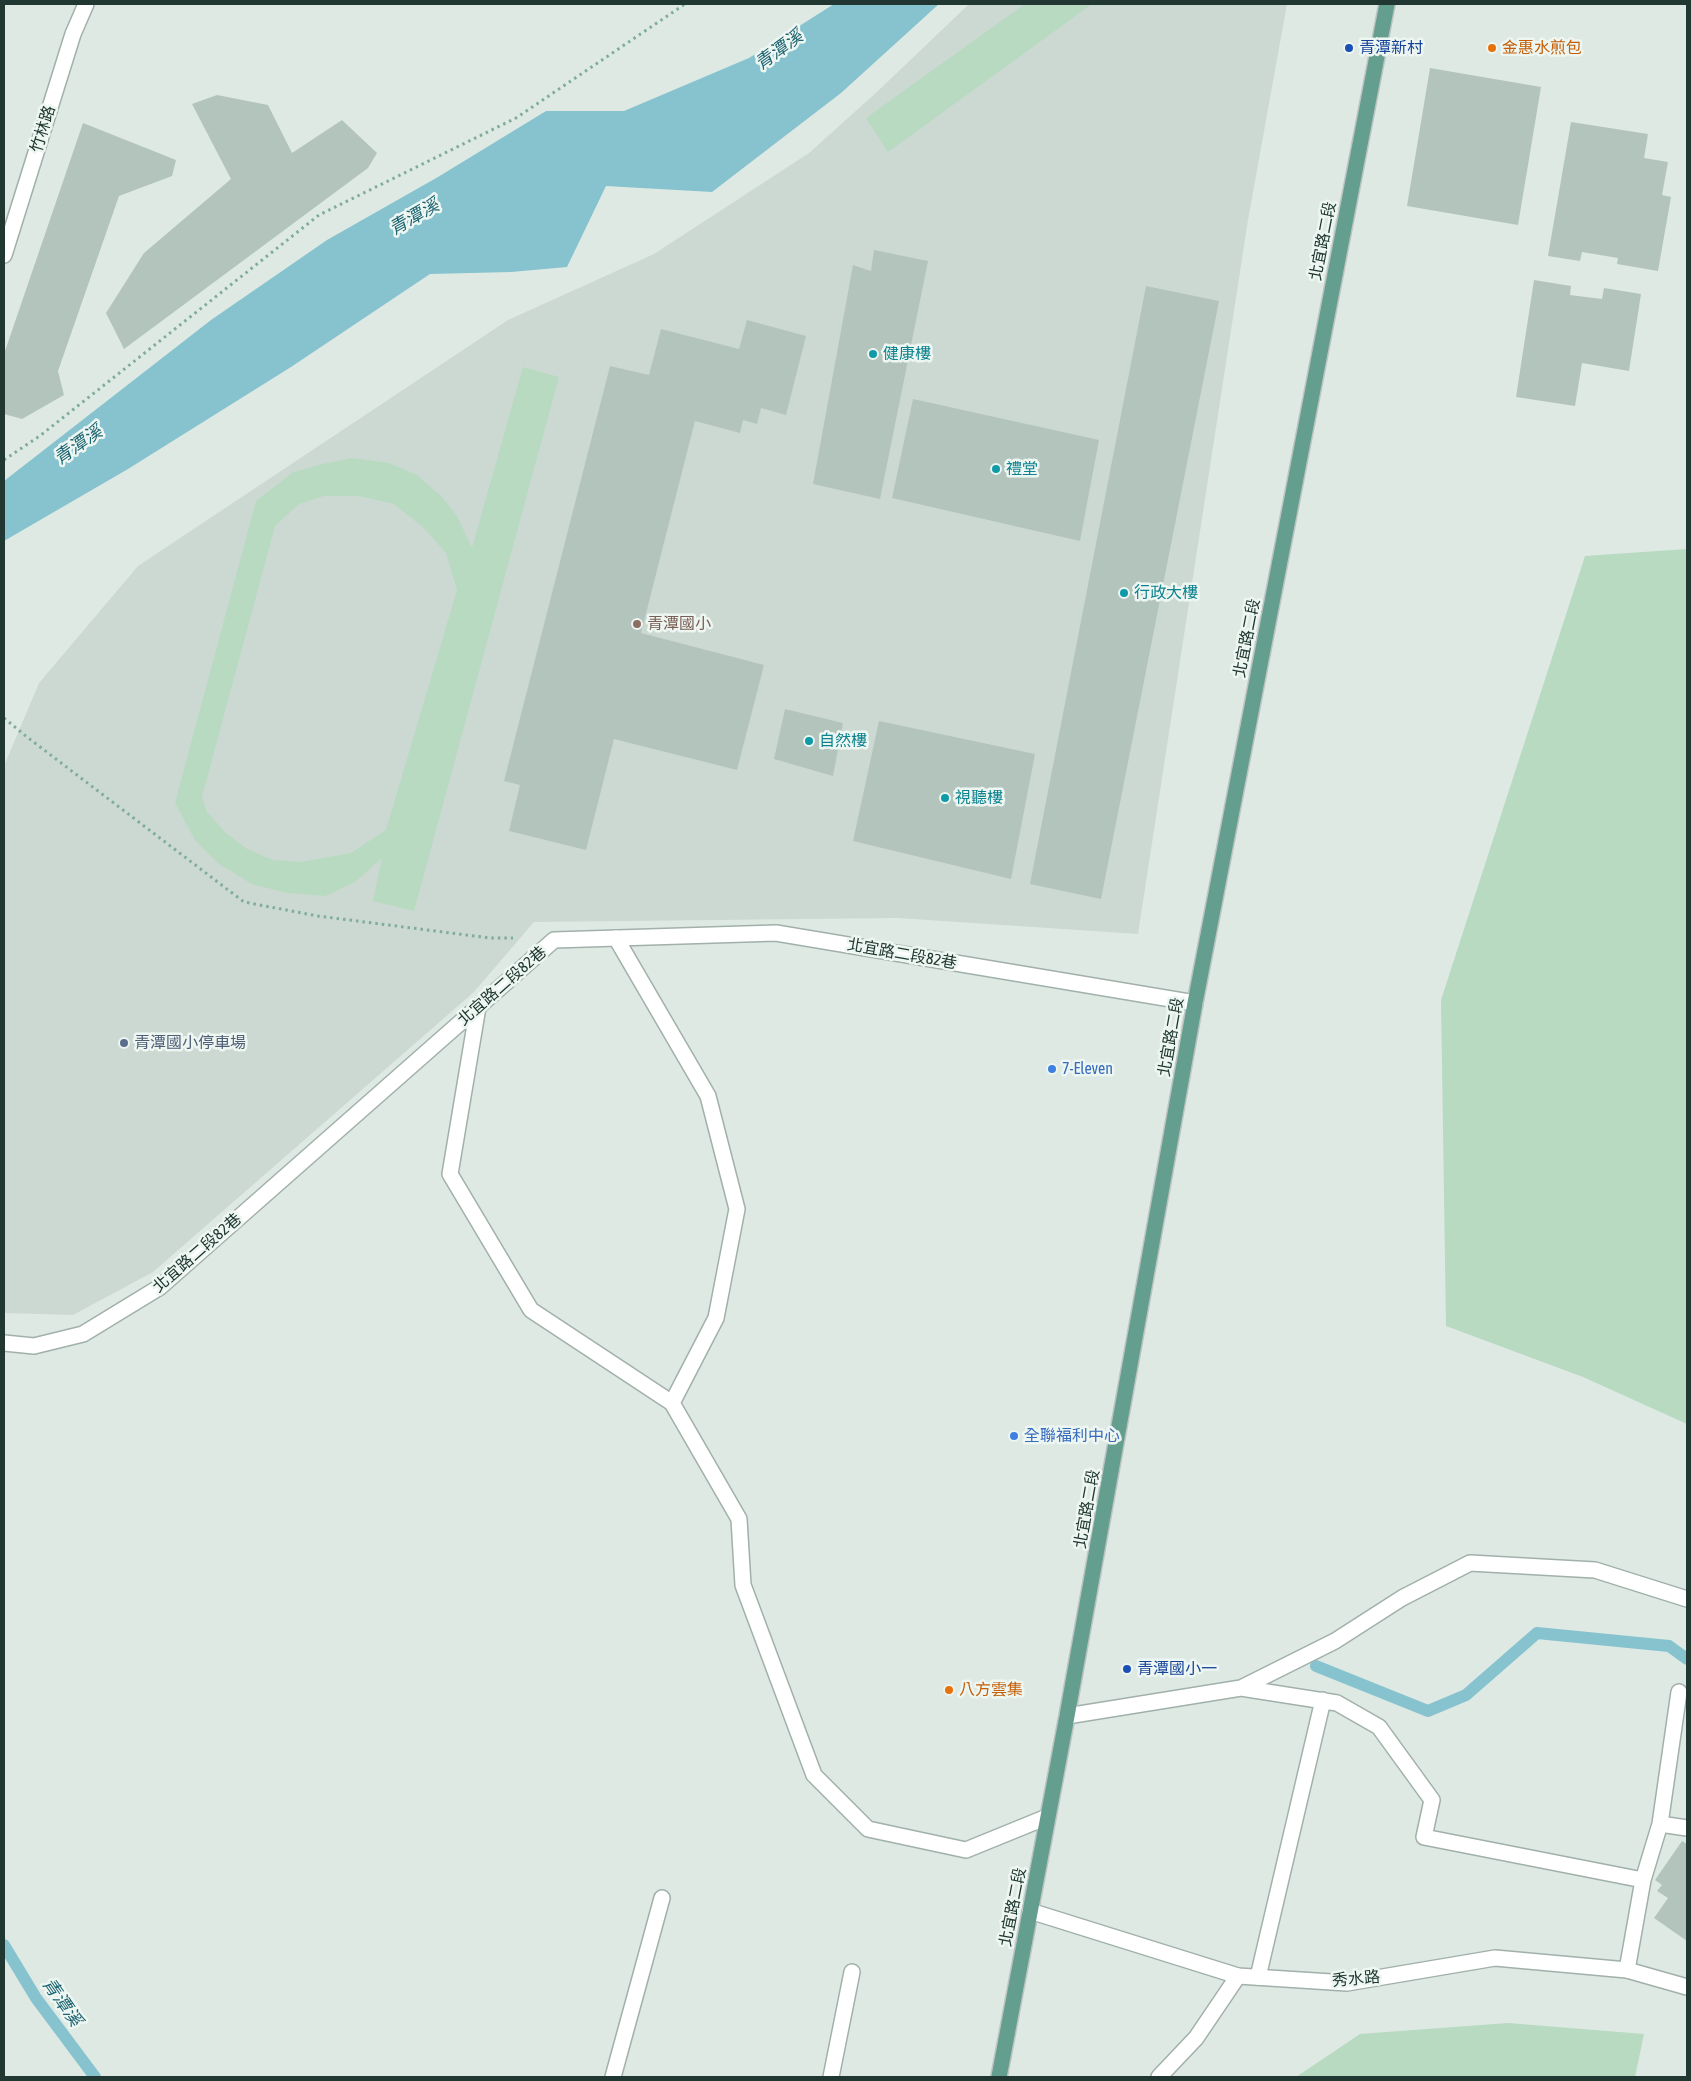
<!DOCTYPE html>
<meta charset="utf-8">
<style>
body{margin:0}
#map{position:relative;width:1691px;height:2081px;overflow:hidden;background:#dee9e4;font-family:"Asap Condensed",sans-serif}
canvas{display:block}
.frame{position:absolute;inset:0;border:5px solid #203831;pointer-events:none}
</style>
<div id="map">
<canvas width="1691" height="2081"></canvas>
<div class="frame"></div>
</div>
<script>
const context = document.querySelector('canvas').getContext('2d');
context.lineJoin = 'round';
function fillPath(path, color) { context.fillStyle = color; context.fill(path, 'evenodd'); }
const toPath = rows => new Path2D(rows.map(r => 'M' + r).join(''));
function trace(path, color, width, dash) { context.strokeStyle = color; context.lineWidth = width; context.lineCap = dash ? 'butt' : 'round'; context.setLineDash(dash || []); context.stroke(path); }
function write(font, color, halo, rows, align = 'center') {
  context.font = font + ' "Asap Condensed","Noto Sans TC",sans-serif'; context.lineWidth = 5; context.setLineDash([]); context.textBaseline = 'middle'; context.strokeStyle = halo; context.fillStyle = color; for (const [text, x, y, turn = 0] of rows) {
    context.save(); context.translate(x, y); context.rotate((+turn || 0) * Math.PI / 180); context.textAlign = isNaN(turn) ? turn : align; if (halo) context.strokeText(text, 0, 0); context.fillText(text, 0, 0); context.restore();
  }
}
fillPath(toPath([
 [969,4,1287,4,1248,220,1138,934,897,918,534,922,474,992,153,1272,73,1315,4,1313,4,766,39,683,138,566,508,320,654,254,809,153,879,90]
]), '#ccd9d3');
fillPath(toPath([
 [1025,4,1092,4,888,152,866,118],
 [523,367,559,377,414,911,373,901,382,858,355,882,325,896,287,893,252,884,219,864,195,840,175,803,256,501,292,473,322,464,352,458,389,463,417,475,442,497,457,516,472,548],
 [324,496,359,496,394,504,424,528,446,553,457,590,386,830,351,853,301,862,273,860,247,849,226,833,207,812,202,797,275,526,299,504],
 [1687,549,1687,1424,1583,1377,1446,1326,1441,1000,1585,556],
 [1508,2023,1644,2034,1635,2077,1296,2077,1360,2034]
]), '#b7dac0');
fillPath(toPath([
 [834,4,939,4,841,93,712,192,606,186,567,267,511,272,430,274,291,367,128,469,4,541,4,481,211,320,327,240,438,177,546,111,624,111,749,58]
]), '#86c3ce');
trace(toPath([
 [1316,1666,1428,1711,1466,1695,1537,1633,1669,1646,1687,1659],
 [4,1945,36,1998,95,2077]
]), '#86c3ce', 12);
fillPath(toPath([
 [1430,68,1541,87,1518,225,1407,206],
 [217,95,268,105,292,153,342,120,377,153,368,168,124,349,106,313,144,253,231,179,192,104],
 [1571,122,1648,134,1644,158,1668,162,1662,195,1671,197,1658,271,1617,264,1618,258,1582,252,1580,261,1548,256],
 [83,123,176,160,172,176,119,196,58,371,64,395,22,419,4,414,4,354],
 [874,250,928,261,880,499,813,484,853,265,871,271],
 [1534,280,1571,286,1570,295,1602,299,1604,288,1641,294,1629,371,1582,363,1575,406,1516,397],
 [1146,286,1219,301,1101,899,1030,884],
 [747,320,806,336,786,415,761,408,757,424,743,420,740,433,695,421,641,633,764,665,737,770,614,739,586,850,509,831,520,785,504,781,610,366,649,375,661,329,739,349],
 [913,399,1099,440,1080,541,892,498],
 [785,709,843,723,833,776,774,759],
 [879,721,1035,754,1011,879,853,841],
 [1682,1841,1687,1844,1687,1941,1654,1918,1668,1898,1657,1891,1662,1885,1655,1880]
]), '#b3c4bd');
const lane = toPath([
 [616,938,708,1096,737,1209,716,1318,672,1403,739,1519,743,1585,814,1775,868,1829,966,1850,1047,1817],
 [478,1007,450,1174,531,1310,672,1403],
 [1241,1688,1335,1641,1402,1598,1470,1563,1595,1570,1687,1599],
 [1067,1716,1241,1688,1337,1703,1379,1727,1432,1800,1424,1837,1643,1880],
 [1660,1824,1687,1828],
 [1627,1970,1643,1880,1660,1824,1679,1692],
 [1258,1977,1323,1700],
 [613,2077,662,1898],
 [831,2077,852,1972],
 [1159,2077,1196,2038,1238,1976]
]);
const street = toPath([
 [4,255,73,34,86,4],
 [4,1343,34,1346,83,1334,160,1287,554,940,776,933,1195,1003],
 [1030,1911,1238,1976,1347,1983,1495,1958,1627,1970,1687,1987]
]);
const primary = toPath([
 [999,2077,1067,1716,1195,1003,1387,4]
]);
trace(lane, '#a1b0ab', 18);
trace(street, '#a1b0ab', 18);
trace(primary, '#bcc3c1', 18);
trace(toPath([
 [4,460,41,435,319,215,516,118,685,4],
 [4,718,27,737,244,902,318,916,490,938,513,938]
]), '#7fac9e', 3, [2.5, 4]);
trace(lane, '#fff', 15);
trace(street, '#fff', 15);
trace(primary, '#639e8e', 15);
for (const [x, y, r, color] of [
 [1349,48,5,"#1a4fb4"],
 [1492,48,5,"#e8710a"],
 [873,354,5,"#0f9aa8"],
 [996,469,5,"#0f9aa8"],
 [1124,593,5,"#0f9aa8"],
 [637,624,5,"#8d6e63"],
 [809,741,5,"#0f9aa8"],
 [945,798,5,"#0f9aa8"],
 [124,1043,5,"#5c6f8a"],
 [1052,1069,5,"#3f7fe0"],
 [1014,1436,5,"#3f7fe0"],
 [1127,1669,5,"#1a4fb4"],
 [949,1690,5,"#e8710a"]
]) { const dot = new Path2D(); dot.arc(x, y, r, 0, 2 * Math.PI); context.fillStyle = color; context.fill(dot); trace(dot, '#eef6f2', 2); }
write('16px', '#164399', '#eef6f2', [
 ["青潭新村",1359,48],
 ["青潭國小一",1137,1669]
], 'left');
write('16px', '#c56008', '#eef6f2', [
 ["金惠水煎包",1502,48],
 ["八方雲集",959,1690]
], 'left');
write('16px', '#203831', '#eef6f2', [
 ["竹林路",43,129,-73],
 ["北宜路二段",1323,241,-79],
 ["北宜路二段",1247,638,-79],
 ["北宜路二段82巷",902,954,10],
 ["北宜路二段82巷",502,986,-41],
 ["北宜路二段",1171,1037,-80],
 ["北宜路二段82巷",197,1253,-41],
 ["北宜路二段",1087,1509,-80],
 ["北宜路二段",1013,1907,-79],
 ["秀水路",1356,1979,-5]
]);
write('16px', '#0d838f', '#eef6f2', [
 ["健康樓",883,354],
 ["禮堂",1006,469],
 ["行政大樓",1134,593],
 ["自然樓",819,741],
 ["視聽樓",955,798]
], 'left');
write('16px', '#785e54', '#eef6f2', [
 ["青潭國小",647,624]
], 'left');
write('16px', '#4e5e75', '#eef6f2', [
 ["青潭國小停車場",134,1043]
], 'left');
write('16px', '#366cbe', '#eef6f2', [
 ["7-Eleven",1062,1069],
 ["全聯福利中心",1024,1436]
], 'left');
write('italic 18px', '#1c6471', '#eef6f2', [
 ["青潭溪",779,50,-36],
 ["青潭溪",414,217,-30],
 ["青潭溪",78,445,-35],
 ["青潭溪",62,2002,55]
]);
</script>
